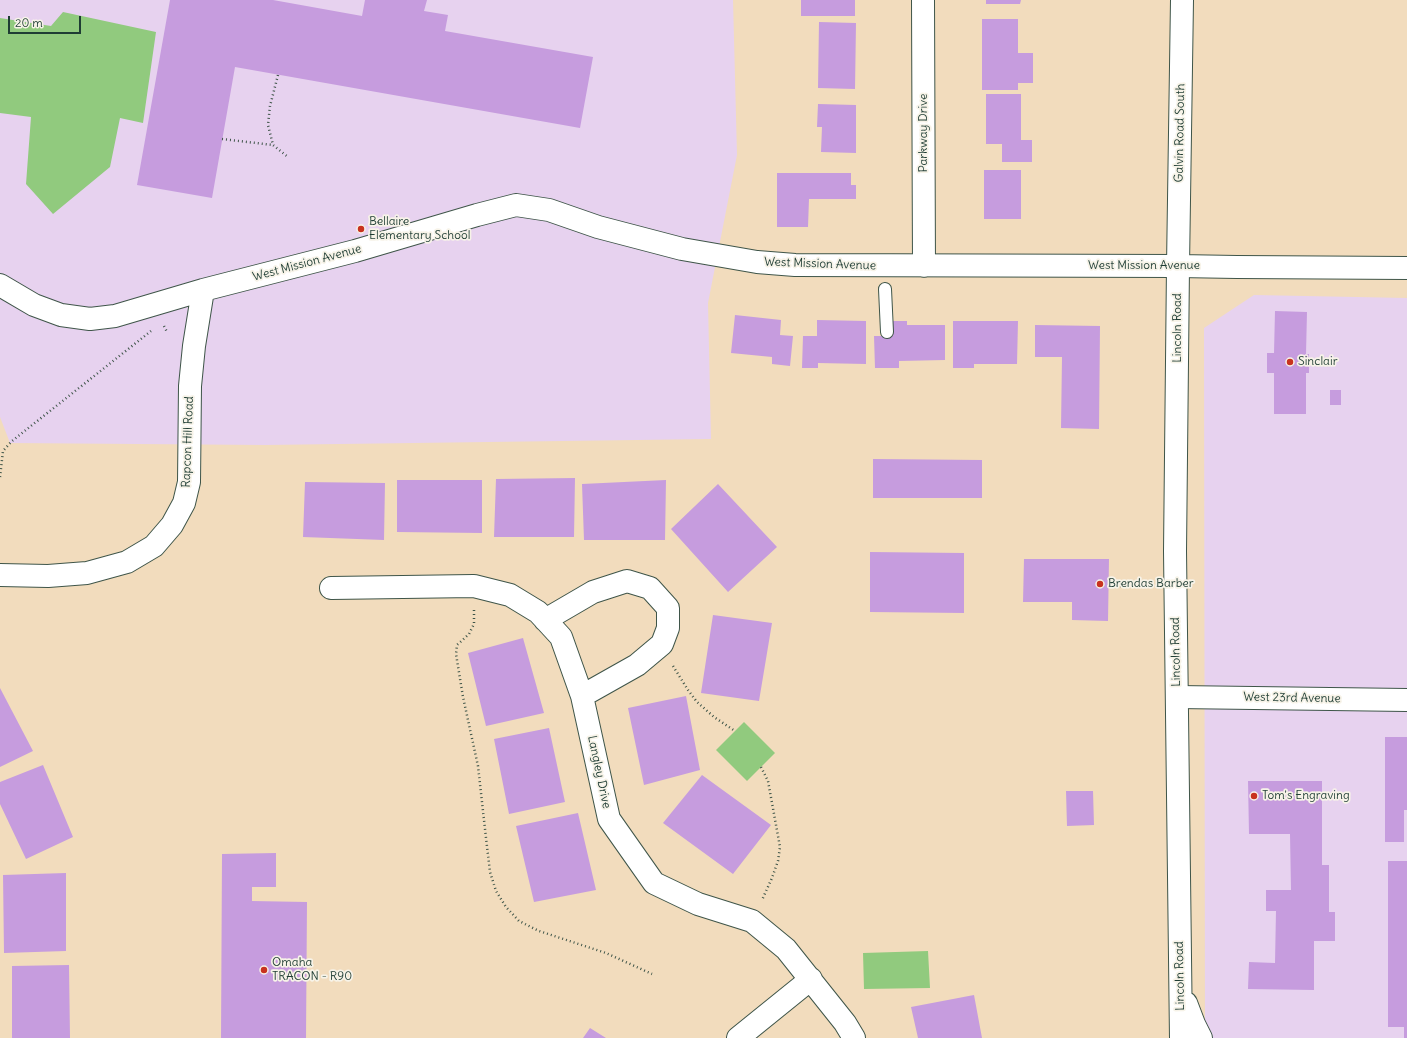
<!DOCTYPE html>
<style>
body{margin:0}
#map{position:relative;width:1407px;height:1038px;overflow:hidden;background:#f2dcbd;font-family:Delius,sans-serif}
canvas{display:block}
.scale{position:absolute;left:8px;top:16px;width:73px;height:18px;box-sizing:border-box;border:2px solid #1f3d34;border-top:0;padding-left:5px;font-size:12px;line-height:14px;white-space:nowrap;color:#1f3d34;-webkit-text-stroke:3px #f7f3e8;paint-order:stroke}
</style>
<div id="map">
<canvas width="1407" height="1038"></canvas>
<div class="scale">20 m</div>
</div>
<script>
const context = document.querySelector('canvas').getContext('2d');
context.lineJoin = 'round';
function fillPath(path, color) { context.fillStyle = color; context.fill(path, 'evenodd'); }
const toPath = rows => new Path2D(rows.map(r => 'M' + r).join(''));
function trace(path, color, width, dash) { context.strokeStyle = color; context.lineWidth = width; context.lineCap = dash ? 'butt' : 'round'; context.setLineDash(dash || []); context.stroke(path); }
function write(font, color, halo, rows, align = 'center') {
  context.font = font + ' Delius,sans-serif'; context.lineWidth = 3.5; context.setLineDash([]); context.textBaseline = 'middle'; context.strokeStyle = halo; context.fillStyle = color; for (const [text, x, y, turn = 0] of rows) {
    context.save(); context.translate(x, y); context.rotate((+turn || 0) * Math.PI / 180); context.textAlign = isNaN(turn) ? turn : align; if (halo) context.strokeText(text, 0, 0); context.fillText(text, 0, 0); context.restore();
  }
}
fillPath(toPath([
 [0,0,733,0,737,155,708,303,711,439,265,445,10,443,0,417],
 [1254,295,1407,298,1407,1038,1205,1038,1204,328]
]), '#e7d2ef');
fillPath(toPath([
 [63,12,156,32,143,123,120,118,110,167,53,214,26,184,31,117,0,113,0,18,51,26],
 [744,722,775,753,747,781,716,750],
 [928,951,930,988,864,989,863,953]
]), '#91ca7e');
fillPath(toPath([
 [170,0,273,0,362,16,365,0,427,0,424,11,448,15,445,31,593,57,580,128,235,67,212,198,137,185],
 [801,0,855,0,855,16,801,16],
 [986,0,1021,0,1020,4,986,4],
 [982,19,1018,19,1018,53,1033,53,1033,83,1018,83,1018,90,982,90],
 [819,22,856,23,855,89,818,88],
 [986,94,1021,94,1021,140,1032,140,1032,162,1002,162,1002,144,986,144],
 [818,104,856,105,856,153,821,152,822,127,817,127],
 [984,170,1021,170,1021,219,984,219],
 [777,173,851,173,851,185,856,185,856,199,809,199,808,227,777,227],
 [1275,311,1307,312,1306,354,1309,354,1309,373,1306,373,1306,414,1274,414,1274,373,1267,373,1267,353,1274,353],
 [735,315,781,320,780,335,793,336,790,366,772,364,772,357,731,353],
 [817,320,866,321,866,364,818,363,818,368,802,368,803,336,817,336],
 [893,321,907,321,907,325,945,325,945,360,899,361,899,368,875,368,874,336,893,336],
 [953,321,1018,321,1017,364,974,364,974,368,953,368],
 [1035,325,1100,326,1099,429,1061,428,1062,357,1035,357],
 [1330,390,1341,390,1341,405,1330,405],
 [873,459,982,460,982,498,873,498],
 [575,478,574,537,494,537,496,479],
 [397,480,482,480,482,533,397,532],
 [666,480,665,540,584,540,582,484],
 [305,482,385,483,384,540,303,537],
 [718,484,777,547,728,592,671,529],
 [870,552,964,553,964,613,870,612],
 [1024,559,1109,559,1108,621,1072,620,1072,602,1023,602],
 [713,615,772,623,759,701,701,693],
 [523,638,544,713,486,726,468,653],
 [0,688,33,751,0,767],
 [686,696,700,770,644,785,628,708],
 [549,728,565,802,509,814,494,739],
 [1385,737,1407,737,1407,810,1404,810,1404,842,1385,842],
 [43,765,73,837,26,859,0,804,0,782],
 [702,775,771,825,733,874,663,823],
 [1248,781,1322,781,1322,865,1329,865,1329,912,1335,912,1335,941,1314,941,1314,990,1248,989,1249,962,1275,963,1276,911,1266,911,1266,890,1291,890,1290,834,1249,834],
 [1066,791,1093,791,1094,825,1067,826],
 [578,813,596,890,534,902,516,826],
 [276,853,276,887,252,887,252,901,307,902,306,1038,221,1038,222,854],
 [1388,861,1407,861,1407,1038,1404,1038,1404,1027,1388,1027],
 [66,873,66,951,4,953,3,875],
 [69,965,70,1038,12,1038,12,966],
 [974,995,982,1038,918,1038,911,1007],
 [590,1028,606,1038,583,1038]
]), '#c69cde');
const service = toPath([
 [885,289,887,332]
]);
const minor = toPath([
 [923,0,924,266],
 [0,285,34,305,61,315,90,319,115,316,203,290,355,251,477,215,516,205,549,210,598,227,682,249,757,262,795,265,1178,266],
 [0,575,48,576,87,573,127,562,154,546,172,525,184,503,189,482,190,386,194,346,203,290],
 [331,588,474,586,510,595,538,612,561,637,582,696,609,819,654,883,698,904,752,921,786,949,845,1023,854,1038],
 [545,620,593,592,627,581,650,588,668,608,668,628,662,644,637,665,582,696],
 [1177,697,1407,700],
 [738,1038,811,979]
]);
const tertiary = toPath([
 [1178,266,1175,551,1181,1038],
 [1186,1003,1194,1024,1201,1038]
]);
const primary = toPath([
 [1182,0,1178,266,1237,267,1407,268]
]);
trace(service, '#3f5549', 14);
trace(minor, '#3f5549', 24);
trace(tertiary, '#3f5549', 24);
trace(primary, '#3f5549', 24);
trace(toPath([
 [278,75,270,106,268,125,273,145,288,157],
 [222,139,273,145],
 [164,326,167,332],
 [0,477,3,451,12,441,151,331],
 [1108,586,1145,586],
 [474,610,474,624,469,634,457,645,456,654,463,697,478,766,486,838,490,872,496,891,506,907,519,921,539,931,606,953,652,974],
 [673,666,688,690,697,702,714,717,735,731],
 [761,767,768,781,780,847,778,861,772,878,762,900]
]), '#3f5549', 2.5, [1, 3]);
trace(service, '#fff', 12);
trace(minor, '#fff', 22);
trace(tertiary, '#fff', 22);
trace(primary, '#fff', 22);
for (const [x, y, r, color] of [
 [361,229,4,"#c8321e"],
 [1290,362,4,"#c8321e"],
 [1100,584,4,"#c8321e"],
 [1254,796,4,"#c8321e"],
 [264,970,4,"#c8321e"]
]) { const dot = new Path2D(); dot.arc(x, y, r, 0, 2 * Math.PI); context.fillStyle = color; context.fill(dot); trace(dot, '#f7f3e8', 1.5); }
write('12px', '#1f3d34', '#f7f3e8', [
 ["Parkway Drive",924,133,-90],
 ["Galvin Road South",1180,133,-89],
 ["West Mission Avenue",307,263,-15],
 ["West Mission Avenue",820,264,2],
 ["West Mission Avenue",1144,266],
 ["Lincoln Road",1178,328,-90],
 ["Rapcon Hill Road",188,442,-88],
 ["Lincoln Road",1176,652,-91],
 ["West 23rd Avenue",1292,698,1],
 ["Langley Drive",599,772,78],
 ["Lincoln Road",1180,976,-91]
]);
write('12px', '#1f3d34', '#f7f3e8', [
 ["Bellaire",369,222],
 ["Elementary School",369,236],
 ["Sinclair",1298,362],
 ["Brendas Barber",1108,584],
 ["Tom's Engraving",1262,796],
 ["Omaha",272,963],
 ["TRACON - R90",272,977]
], 'left');
</script>
